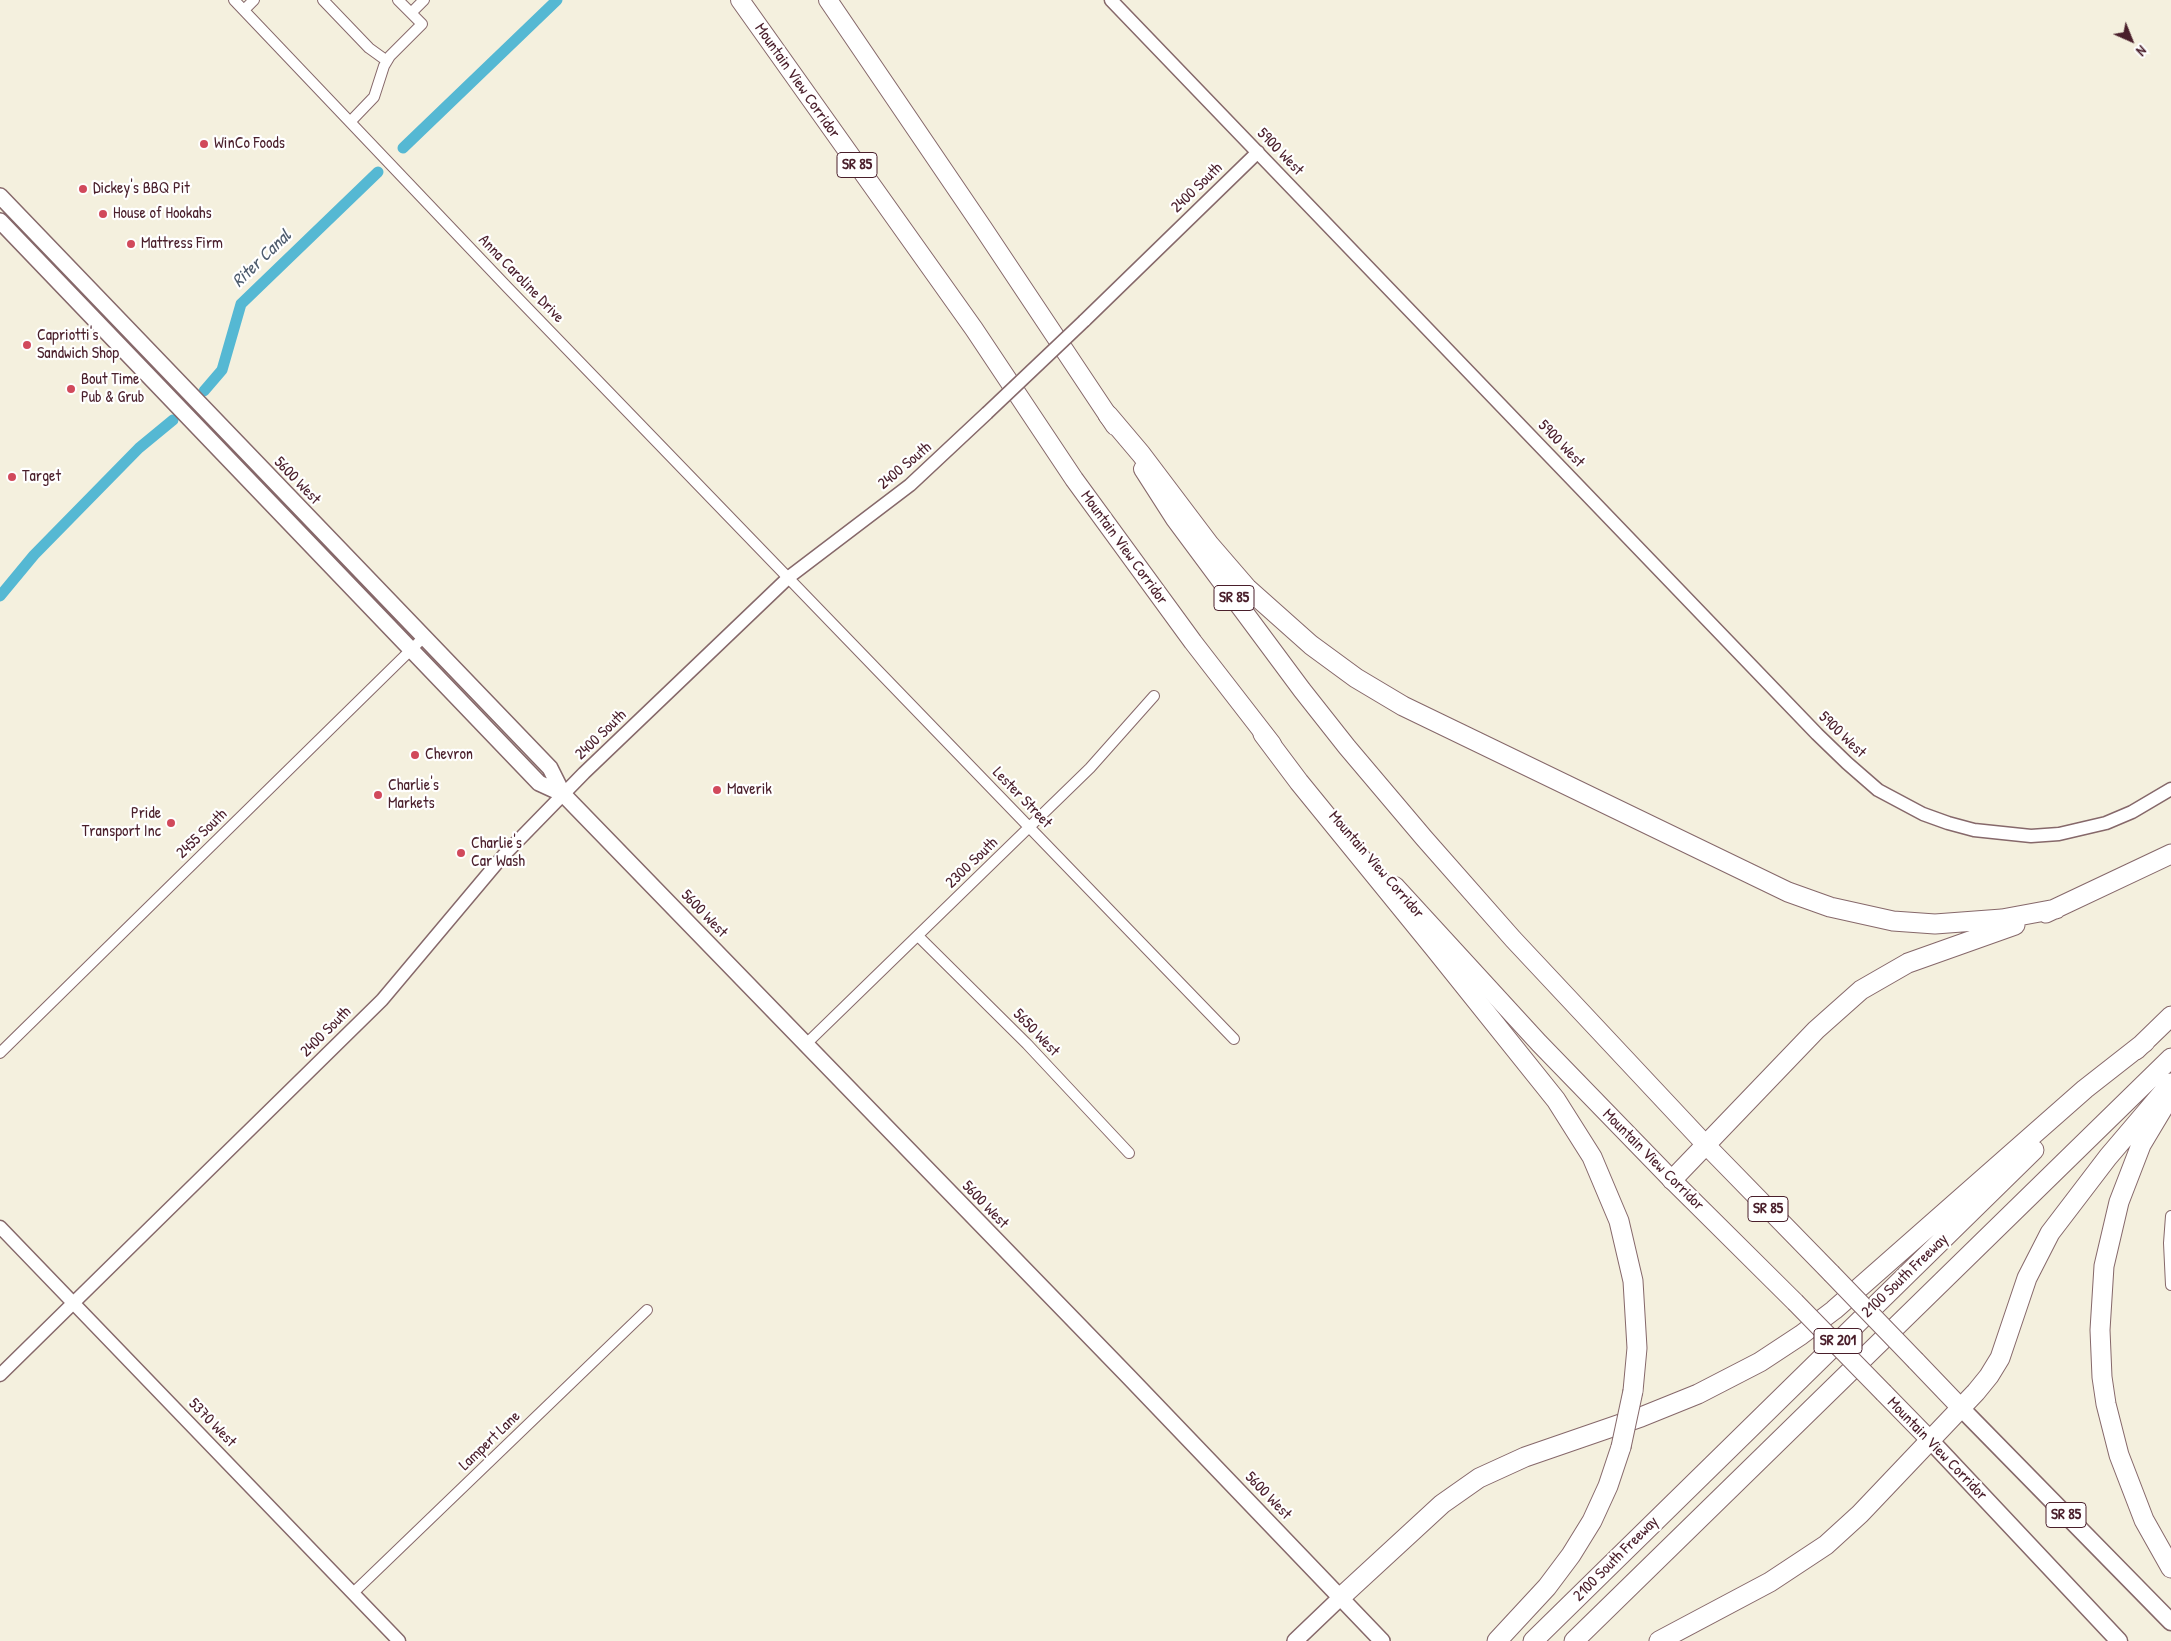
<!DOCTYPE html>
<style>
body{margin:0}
#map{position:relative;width:2171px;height:1641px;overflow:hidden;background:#f4f0de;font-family:"Patrick Hand",sans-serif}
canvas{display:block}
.north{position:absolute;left:2106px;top:15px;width:50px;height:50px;-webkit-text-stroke:4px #fff;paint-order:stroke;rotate:136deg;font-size:14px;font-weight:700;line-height:20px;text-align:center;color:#4a1f2b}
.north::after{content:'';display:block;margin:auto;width:18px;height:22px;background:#4a1f2b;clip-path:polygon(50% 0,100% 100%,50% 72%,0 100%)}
</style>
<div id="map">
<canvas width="2171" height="1641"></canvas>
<div class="north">N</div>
</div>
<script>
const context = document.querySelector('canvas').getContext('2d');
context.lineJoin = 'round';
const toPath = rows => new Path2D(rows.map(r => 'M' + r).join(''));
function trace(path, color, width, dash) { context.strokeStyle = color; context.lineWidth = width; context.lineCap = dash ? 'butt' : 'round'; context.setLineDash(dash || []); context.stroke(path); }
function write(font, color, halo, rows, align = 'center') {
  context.font = font + ' "Patrick Hand",sans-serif'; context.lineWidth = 4.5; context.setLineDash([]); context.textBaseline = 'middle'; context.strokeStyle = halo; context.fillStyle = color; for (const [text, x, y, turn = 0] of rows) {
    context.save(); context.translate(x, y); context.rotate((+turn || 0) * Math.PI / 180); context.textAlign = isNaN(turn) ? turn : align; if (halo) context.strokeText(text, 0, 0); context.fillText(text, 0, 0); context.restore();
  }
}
trace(toPath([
 [403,148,557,0],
 [204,391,222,370,241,304,378,172],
 [0,596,34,555,139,448,173,420]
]), '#55b8d3', 11);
const minor = toPath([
 [234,0,508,288,1234,1039],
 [323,0,369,48,387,61],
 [244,10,254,0],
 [411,13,424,0],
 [350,122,374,97,384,66,390,56,422,24,398,0],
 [918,936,1027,1044,1129,1153],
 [805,1045,1090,768,1154,696],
 [0,1053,424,637],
 [2171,1216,2169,1243,2171,1285],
 [353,1593,647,1310]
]);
const tertiary = toPath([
 [1111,0,1817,734,1847,763,1878,790,1923,814,1948,823,1974,830,2031,836,2059,834,2106,823,2132,812,2171,789],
 [1084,321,1258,152],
 [0,1227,399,1641],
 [0,1375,382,1000,503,856,584,773,789,577,910,485,987,413]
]);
const secondary = toPath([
 [0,196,550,768,563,794,1128,1376,1382,1641],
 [0,221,539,783,563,794],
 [1295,1641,1341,1597]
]);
const primary = toPath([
 [1961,1408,2171,1622],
 [1930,1440,2119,1641]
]);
const trunk = toPath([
 [740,0,974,329,1074,479,1193,642,1272,744],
 [828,0,983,228,1115,426],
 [1143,469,1175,519,1302,690,1347,747,1424,838,1513,939,1706,1145,1831,1273],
 [1395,886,1539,1043,1672,1180,1795,1302],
 [1916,1361,1961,1408],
 [1884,1393,1930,1440]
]);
const motorway = toPath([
 [1108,415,1141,454,1209,544,1247,588,1311,645,1356,678,1403,706,1788,892,1830,907,1893,921,1935,924,2002,919,2056,909],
 [1263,734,1299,782,1435,949,1556,1100,1592,1157,1619,1221,1633,1281,1637,1348,1633,1391],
 [2046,913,2171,854],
 [2136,1050,2171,1016],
 [2166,1103,2141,1145,2119,1202,2104,1266,2100,1330,2102,1377,2106,1404,2119,1455,2144,1520,2171,1568],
 [1672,1180,1816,1030,1861,990,1908,963,2015,925],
 [1341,1597,1442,1504,1479,1478,1525,1457,1641,1417,1698,1394,1760,1362,1801,1335,1834,1310,2085,1089,2145,1042],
 [1497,1641,1547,1587,1571,1555,1592,1521,1608,1486,1621,1447],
 [1533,1641,2034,1150],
 [1574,1641,2171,1058],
 [1659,1641,1770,1582,1826,1545,1860,1514,1976,1392,1989,1376,2000,1358,2027,1278,2050,1233,2108,1157,2171,1083]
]);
trace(minor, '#86686a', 12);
trace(tertiary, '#86686a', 15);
trace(secondary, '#86686a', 18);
trace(primary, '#86686a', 19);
trace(trunk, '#86686a', 20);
trace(motorway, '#86686a', 21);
trace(minor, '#fff', 10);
trace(tertiary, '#fff', 12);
trace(secondary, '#fff', 15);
trace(primary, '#fff', 16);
trace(trunk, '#fff', 18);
trace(motorway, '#fff', 19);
const tertiaryBridge = toPath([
 [987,413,1084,321]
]);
const trunkBridge = toPath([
 [1831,1273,1916,1361],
 [1795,1302,1884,1393]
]);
const motorwayBridge = toPath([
 [1621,1447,1633,1391]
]);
trace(tertiaryBridge, '#86686a', 15, []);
trace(trunkBridge, '#86686a', 20, []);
trace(motorwayBridge, '#86686a', 21, []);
trace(tertiaryBridge, '#fff', 12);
trace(trunkBridge, '#fff', 18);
trace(motorwayBridge, '#fff', 19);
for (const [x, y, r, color] of [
 [204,144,5,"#d1495b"],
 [83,189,5,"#d1495b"],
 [103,214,5,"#d1495b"],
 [131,244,5,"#d1495b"],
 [27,345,5,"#d1495b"],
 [71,389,5,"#d1495b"],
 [12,477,5,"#d1495b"],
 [415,755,5,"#d1495b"],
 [717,790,5,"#d1495b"],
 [378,795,5,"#d1495b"],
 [171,823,5,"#d1495b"],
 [461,853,5,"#d1495b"]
]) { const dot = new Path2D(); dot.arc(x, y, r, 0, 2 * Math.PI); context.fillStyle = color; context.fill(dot); trace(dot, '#fff', 2); }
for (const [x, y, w] of [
 [857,165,40],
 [1234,598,40],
 [1768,1209,40],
 [1838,1341,48],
 [2066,1515,40]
]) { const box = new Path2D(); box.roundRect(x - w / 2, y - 12.5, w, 25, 4); context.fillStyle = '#fff'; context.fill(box); trace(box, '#4a1f2b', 1); }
write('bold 15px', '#4a1f2b', null, [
 ["SR 85",857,165],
 ["SR 85",1234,598],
 ["SR 85",1768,1209],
 ["SR 201",1838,1341],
 ["SR 85",2066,1515]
]);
write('16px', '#4a1f2b', '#fff', [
 ["Mountain View Corridor",797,81,55],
 ["5900 West",1280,152,46],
 ["2400 South",1197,188,-44],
 ["Anna Caroline Drive",521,279,46],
 ["5900 West",1561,444,46],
 ["2400 South",905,466,-40],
 ["5600 West",297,481,46],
 ["Mountain View Corridor",1124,548,54],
 ["2400 South",601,735,-44],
 ["5900 West",1842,735,44],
 ["Lester Street",1022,798,46],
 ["2455 South",202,834,-44],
 ["2300 South",972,863,-44],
 ["Mountain View Corridor",1376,865,49],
 ["5600 West",704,914,46],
 ["2400 South",326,1032,-45],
 ["5650 West",1036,1033,46],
 ["Mountain View Corridor",1653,1160,45],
 ["5600 West",985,1205,46],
 ["2100 South Freeway",1905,1276,-44],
 ["5370 West",212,1423,46],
 ["Lampert Lane",490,1441,-44],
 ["Mountain View Corridor",1937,1449,46],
 ["5600 West",1268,1496,46],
 ["2100 South Freeway",1616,1559,-45]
]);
write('16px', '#4a1f2b', '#fff', [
 ["WinCo Foods",214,144],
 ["Dickey's BBQ Pit",93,189],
 ["House of Hookahs",113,214],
 ["Mattress Firm",141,244],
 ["Capriotti's",37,336],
 ["Sandwich Shop",37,354],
 ["Bout Time",81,380],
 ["Pub & Grub",81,398],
 ["Target",22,477],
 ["Chevron",425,755],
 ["Charlie's",388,786],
 ["Markets",388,804],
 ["Maverik",727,790],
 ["Pride",161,814,"right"],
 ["Transport Inc",161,832,"right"],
 ["Charlie's",471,844],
 ["Car Wash",471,862]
], 'left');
write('italic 18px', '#4e5c6e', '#fff', [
 ["Riter Canal",262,259,-44]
]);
</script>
